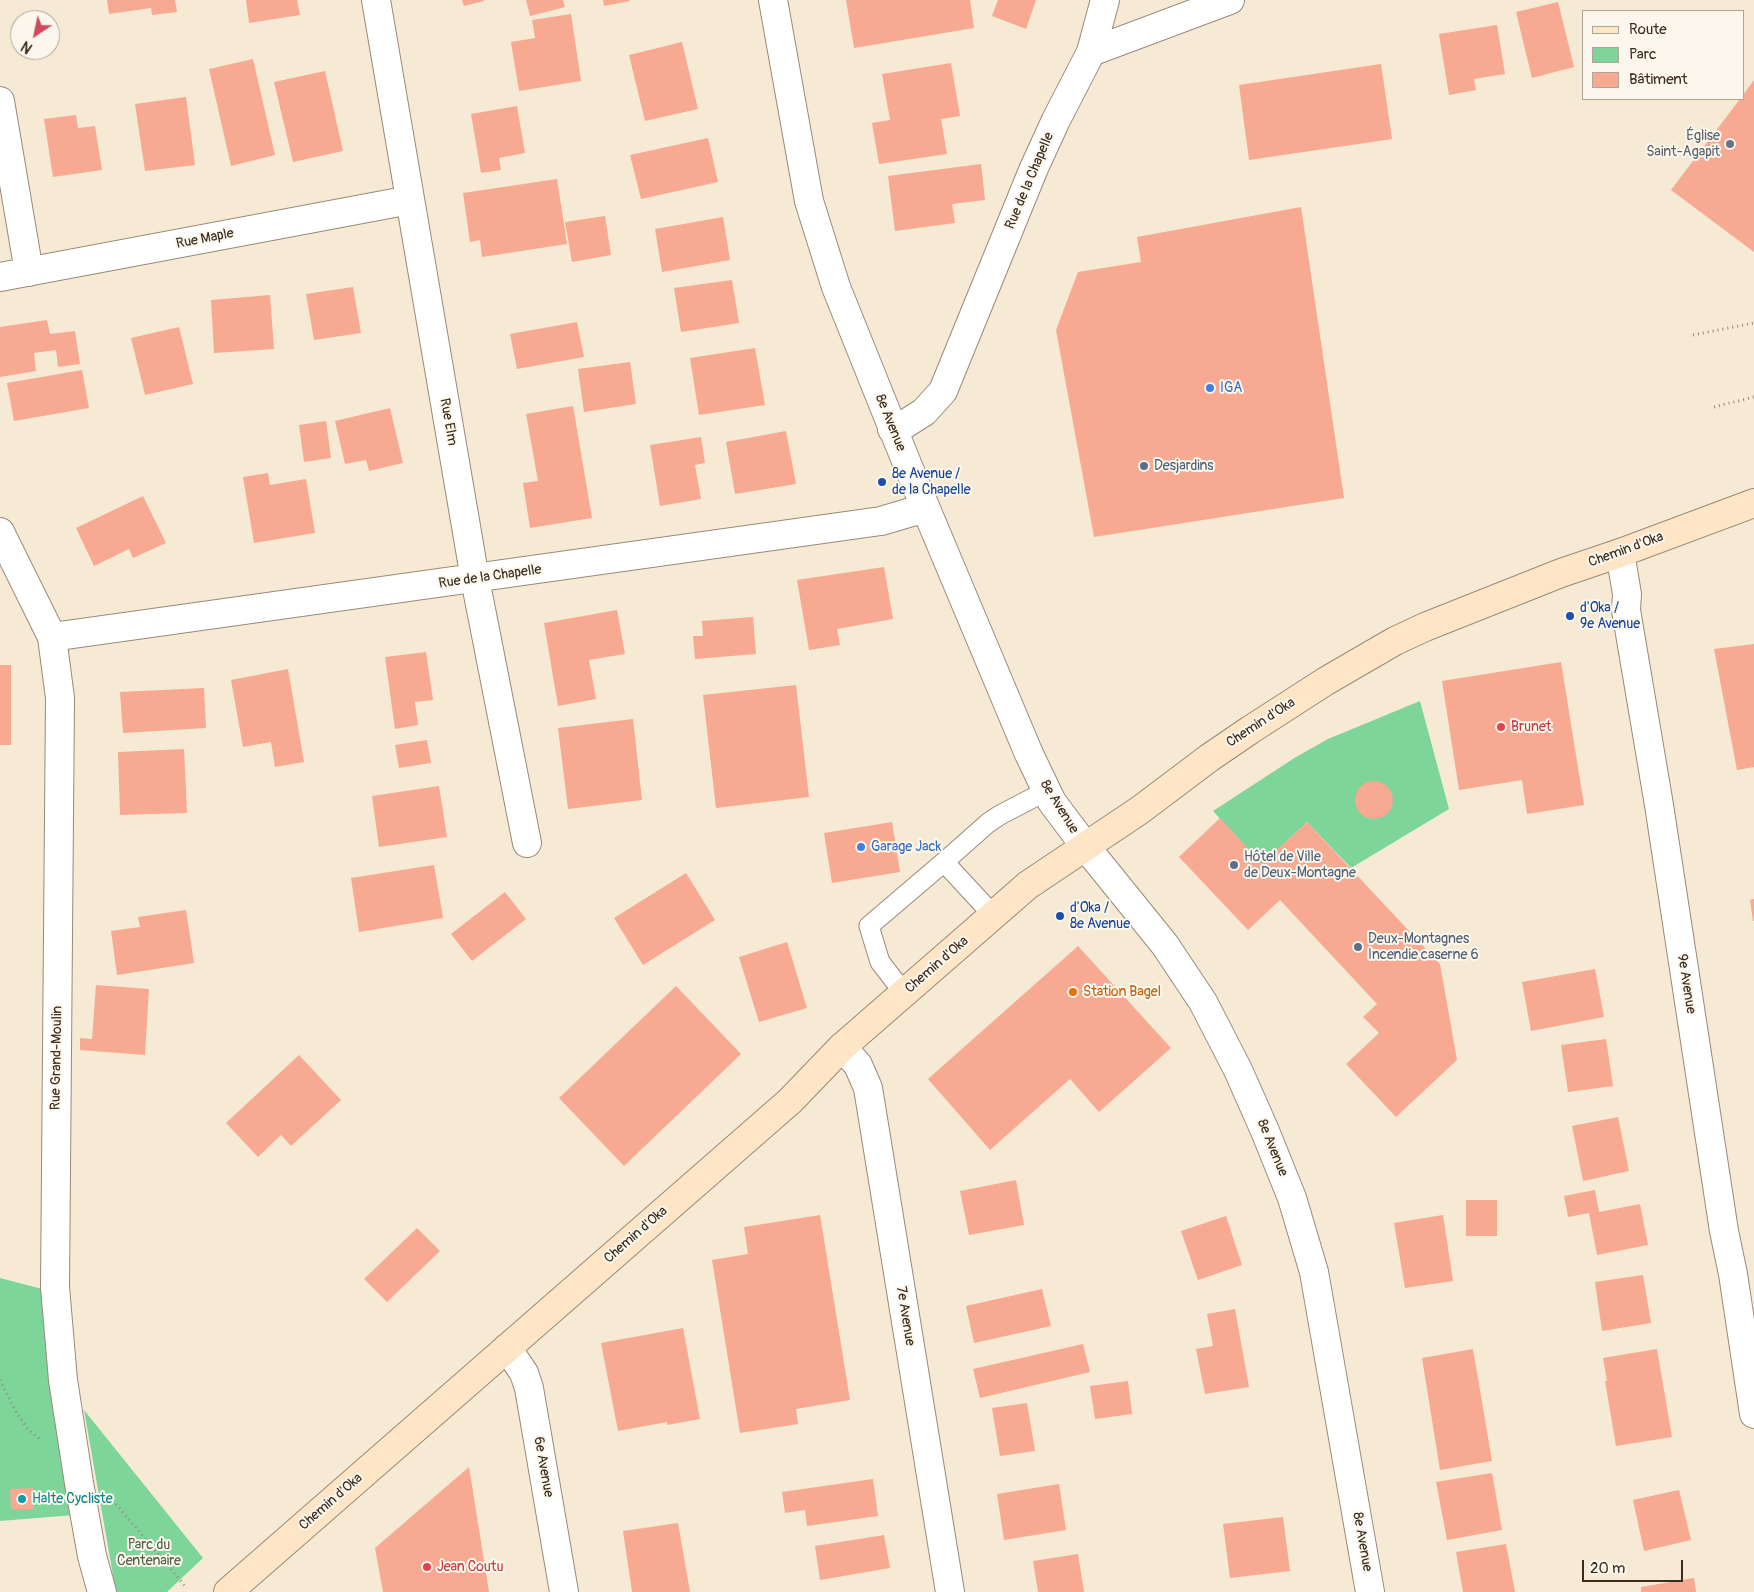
<!DOCTYPE html>
<meta charset="utf-8">
<style>
body{margin:0}
#map{position:relative;width:1754px;height:1592px;overflow:hidden;background:#f6ead5;font-family:Pangolin,sans-serif}
canvas{display:block}
.legend{position:absolute;left:1582px;top:10px;width:162px;height:90px;box-sizing:border-box;background:#fbf7ec;border:1px solid #aea59a;margin:0;padding:6px 9px;list-style:none;font-size:15px;color:#3b2a1e}
.legend li{display:flex;align-items:center;gap:10px;height:25px}
.legend b{width:25px;border:1px solid #aea59a}
.north{position:absolute;left:10px;top:10px;width:50px;height:50px;box-sizing:border-box;background:#fbf7ec;border:1px solid #aea59a;border-radius:50%;rotate:214deg;font-size:14px;font-weight:700;line-height:20px;text-align:center;color:#3b2a1e}
.north::after{content:'';display:block;margin:auto;width:18px;height:22px;background:#d1495b;clip-path:polygon(50% 0,100% 100%,50% 72%,0 100%)}
.scale{position:absolute;left:1582px;top:1560px;width:101px;height:22px;box-sizing:border-box;border:2px solid #3b2a1e;border-top:0;padding-left:6px;font-size:15px;line-height:18px;white-space:nowrap;color:#3b2a1e;-webkit-text-stroke:4px #fbf7ec;paint-order:stroke}
</style>
<div id="map">
<canvas width="1754" height="1592"></canvas>
<ul class="legend">
<li><b style="height:6px;background:#fde5c5"></b>Route</li>
<li><b style="height:14px;background:#7dd59a"></b>Parc</li>
<li><b style="height:14px;background:#f7a991"></b>Bâtiment</li>
</ul>
<div class="north">N</div>
<div class="scale">20 m</div>
</div>
<script>
const context = document.querySelector('canvas').getContext('2d');
context.lineJoin = 'round';
function fillPath(path, color) { context.fillStyle = color; context.fill(path, 'evenodd'); }
const toPath = rows => new Path2D(rows.map(r => 'M' + r).join(''));
function trace(path, color, width, dash) { context.strokeStyle = color; context.lineWidth = width; context.lineCap = dash ? 'butt' : 'round'; context.setLineDash(dash || []); context.stroke(path); }
function write(font, color, halo, rows, align = 'center') {
  context.font = font + ' Pangolin,sans-serif'; context.lineWidth = 4; context.setLineDash([]); context.textBaseline = 'middle'; context.strokeStyle = halo; context.fillStyle = color; for (const [text, x, y, turn = 0] of rows) {
    context.save(); context.translate(x, y); context.rotate((+turn || 0) * Math.PI / 180); context.textAlign = isNaN(turn) ? turn : align; if (halo) context.strokeText(text, 0, 0); context.fillText(text, 0, 0); context.restore();
  }
}
fillPath(toPath([
 [1420,701,1449,809,1351,868,1307,822,1262,864,1213,811,1296,757,1328,739],
 [0,1278,50,1291,74,1515,0,1521],
 [84,1410,203,1558,167,1592,116,1592]
]), '#7dd59a');
fillPath(toPath([
 [107,0,175,0,177,12,152,15,151,8,109,14],
 [246,0,297,0,300,15,249,23],
 [462,0,484,0,484,1,464,6],
 [526,0,563,0,565,7,530,16],
 [603,0,630,0,630,1,604,6],
 [846,0,970,0,974,28,854,48],
 [998,0,1036,0,1026,29,992,16],
 [1558,2,1574,67,1532,78,1516,12],
 [571,14,581,81,519,91,511,42,535,38,532,20],
 [1497,25,1505,74,1474,79,1476,90,1449,95,1439,34],
 [682,42,698,109,645,121,629,55],
 [253,59,275,155,231,166,209,69],
 [951,63,960,116,941,119,947,154,879,164,872,123,890,120,882,74],
 [1381,64,1392,139,1249,160,1239,85],
 [325,71,343,151,293,162,274,82],
 [1754,80,1754,252,1671,190,1740,99,1743,99,1743,95],
 [186,97,195,165,145,171,135,104],
 [517,106,525,153,499,158,501,170,481,173,471,114],
 [76,115,78,128,95,126,102,170,53,177,44,119],
 [708,138,718,182,641,199,630,155],
 [981,164,985,200,952,204,955,223,895,231,888,176],
 [557,179,567,244,482,257,480,240,470,242,463,193],
 [1301,207,1344,498,1094,537,1056,330,1078,272,1141,262,1137,237],
 [605,216,611,255,572,262,565,222],
 [723,217,730,260,662,272,655,229],
 [732,280,739,323,681,332,674,288],
 [353,287,361,333,314,340,306,294],
 [270,295,274,349,214,353,211,300],
 [47,320,50,334,75,331,80,364,58,367,56,350,34,353,36,371,0,377,0,327],
 [577,322,584,357,517,369,510,334],
 [179,327,193,384,145,395,131,338],
 [755,348,765,405,699,415,690,358],
 [630,362,636,404,584,412,578,369],
 [82,370,89,408,14,421,7,383],
 [573,406,592,518,530,528,523,483,538,481,526,414],
 [390,408,403,463,369,471,366,460,345,464,335,421],
 [326,421,331,458,304,462,299,425],
 [786,431,796,484,735,494,726,442],
 [701,437,705,463,695,465,701,499,660,506,650,445],
 [268,473,270,485,306,479,315,533,254,543,243,477],
 [143,496,166,543,133,558,129,549,94,566,76,528],
 [884,567,893,619,837,629,840,645,809,650,797,580],
 [617,610,625,654,589,660,596,699,558,706,544,623],
 [753,617,756,654,695,659,693,636,703,636,702,621],
 [1754,644,1754,767,1737,770,1714,649],
 [426,652,433,700,415,702,418,725,395,729,385,657],
 [1561,662,1584,805,1527,814,1522,780,1459,790,1442,681],
 [0,665,11,665,11,745,0,745],
 [288,669,304,762,275,767,271,742,243,747,231,680],
 [796,685,809,797,716,808,703,695],
 [204,688,206,728,123,733,120,692],
 [633,719,642,800,568,809,558,728],
 [427,740,431,763,399,768,395,745],
 [184,749,187,813,120,815,118,752],
 '1355 800a19 19 0 1 1 38 0a19 19 0 1 1-38 0Z',
 [439,786,447,837,379,847,372,796],
 [1220,818,1262,864,1307,822,1440,964,1457,1060,1396,1117,1346,1064,1379,1033,1363,1017,1377,1004,1280,900,1248,930,1179,857],
 [892,822,900,872,832,883,824,833],
 [434,865,443,918,359,932,351,878],
 [686,873,715,920,643,965,614,918],
 [505,892,526,919,472,961,451,934],
 [1754,899,1754,921,1753,921,1750,900],
 [186,910,194,963,117,975,111,931,140,927,138,917],
 [787,942,807,1008,759,1022,739,957],
 [1078,946,1171,1048,1099,1112,1070,1079,990,1150,928,1079],
 [1595,969,1604,1017,1531,1031,1522,982],
 [96,985,149,989,145,1055,80,1050,80,1038,92,1039],
 [676,986,741,1054,624,1166,559,1098],
 [1606,1039,1613,1086,1568,1092,1561,1045],
 [299,1055,341,1100,291,1146,281,1135,258,1157,226,1123],
 [1618,1117,1629,1171,1583,1181,1572,1126],
 [1016,1180,1024,1225,969,1235,960,1191],
 [1595,1190,1599,1212,1640,1204,1648,1245,1597,1255,1589,1213,1568,1217,1564,1196],
 [1466,1200,1497,1200,1497,1236,1466,1236],
 [820,1215,850,1400,796,1409,798,1424,740,1433,712,1260,748,1254,744,1227],
 [1443,1215,1453,1281,1405,1288,1394,1223],
 [1226,1216,1242,1265,1198,1280,1181,1231],
 [417,1228,440,1251,387,1302,364,1279],
 [1643,1275,1651,1323,1602,1331,1595,1282],
 [1042,1289,1051,1326,974,1343,966,1306],
 [1235,1309,1249,1387,1205,1394,1196,1349,1213,1346,1207,1314],
 [683,1328,700,1419,667,1425,667,1422,618,1431,601,1343],
 [1083,1344,1090,1372,980,1398,973,1369],
 [1473,1349,1492,1461,1440,1470,1422,1358],
 [1657,1349,1672,1437,1616,1446,1605,1381,1607,1381,1603,1358],
 [1128,1381,1132,1414,1095,1419,1090,1386],
 [1027,1403,1035,1451,1000,1456,992,1408],
 [469,1467,489,1592,383,1592,375,1548],
 [1492,1473,1502,1530,1447,1540,1436,1482],
 [873,1479,878,1516,807,1526,805,1510,785,1513,782,1492],
 [1059,1484,1066,1530,1004,1540,997,1494],
 [33,1488,34,1509,11,1509,10,1489],
 [1679,1490,1691,1540,1644,1551,1633,1500],
 [1283,1517,1290,1571,1230,1578,1223,1524],
 [678,1523,690,1592,632,1592,623,1531],
 [884,1535,890,1568,820,1580,815,1546],
 [1506,1544,1515,1592,1463,1592,1456,1552],
 [1078,1554,1084,1592,1038,1592,1033,1561],
 [1694,1578,1696,1592,1641,1592,1641,1587]
]), '#f7a991');
const service = toPath([
 [944,862,988,823,1000,815,1046,791],
 [904,993,880,962,869,926,944,862,993,915]
]);
const minor = toPath([
 [376,0,475,579,527,843],
 [1091,52,1230,0],
 [0,101,29,272],
 [0,277,410,200],
 [892,429,905,424,924,412,943,391,1034,168,1056,120,1091,52,1105,0],
 [0,532,52,637,60,698,55,1287,63,1380,79,1483,92,1556,102,1592],
 [1620,553,1627,594,1626,610,1659,805,1724,1231,1733,1274,1754,1414],
 [52,637,881,521,925,508],
 [1085,846,1165,945,1203,1002,1238,1070,1265,1131,1292,1198,1314,1272,1370,1592],
 [842,1047,858,1065,868,1088,950,1592],
 [507,1348,524,1373,529,1388,564,1592]
]);
const tertiary = toPath([
 [773,0,809,201,836,287,908,466,1029,754,1052,802,1085,846]
]);
const secondary = toPath([
 [228,1592,790,1101,842,1047,1028,885,1140,810,1209,758,1250,730,1326,681,1395,641,1425,627,1561,573,1620,553,1754,503]
]);
trace(service, '#988a7a', 21);
trace(minor, '#988a7a', 30);
trace(tertiary, '#988a7a', 30);
trace(secondary, '#988a7a', 30);
trace(toPath([
 [1693,335,1754,323],
 [1714,407,1754,397],
 [0,1380,15,1410,27,1428,41,1440],
 [116,1504,185,1586]
]), '#988a7a', 3, [1, 4]);
trace(service, '#fff', 19);
trace(minor, '#fff', 28);
trace(tertiary, '#fff', 28);
trace(secondary, '#fde5c5', 28);
for (const [x, y, r, color] of [
 [1730,144,5,"#6b7280"],
 [1210,388,5,"#3f7fe0"],
 [1144,466,5,"#5c6f8a"],
 [882,482,5,"#1a4fb4"],
 [1570,616,5,"#1a4fb4"],
 [1501,727,5,"#e0444e"],
 [861,847,5,"#3f7fe0"],
 [1234,865,5,"#5c6f8a"],
 [1060,916,5,"#1a4fb4"],
 [1358,947,5,"#5c6f8a"],
 [1073,992,5,"#e8710a"],
 [22,1499,5,"#0f9aa8"],
 [427,1567,5,"#e0444e"]
]) { const dot = new Path2D(); dot.arc(x, y, r, 0, 2 * Math.PI); context.fillStyle = color; context.fill(dot); trace(dot, '#fbf7ec', 2); }
write('14px', '#5b616d', '#fbf7ec', [
 ["Église",1720,136],
 ["Saint-Agapit",1720,152]
], 'right');
write('14px', '#3b2a1e', '#fbf7ec', [
 ["Rue de la Chapelle",1030,181,-67],
 ["Rue Maple",205,239,-11],
 ["Rue Elm",448,422,80],
 ["8e Avenue",890,423,68],
 ["Chemin d'Oka",1626,550,-20],
 ["Rue de la Chapelle",490,577,-8],
 ["Chemin d'Oka",1261,723,-33],
 ["8e Avenue",1059,807,58],
 ["Chemin d'Oka",937,965,-41],
 ["9e Avenue",1686,984,81],
 ["Rue Grand-Moulin",57,1058,-89],
 ["8e Avenue",1272,1148,68],
 ["Chemin d'Oka",636,1235,-41],
 ["7e Avenue",905,1316,81],
 ["6e Avenue",543,1467,80],
 ["Chemin d'Oka",331,1502,-41],
 ["8e Avenue",1362,1542,80]
]);
write('14px', '#366cbe', '#fbf7ec', [
 ["IGA",1220,388],
 ["Garage Jack",871,847]
], 'left');
write('14px', '#4e5e75', '#fbf7ec', [
 ["Desjardins",1154,466],
 ["Hôtel de Ville",1244,857],
 ["de Deux-Montagne",1244,873],
 ["Deux-Montagnes",1368,939],
 ["Incendie caserne 6",1368,955]
], 'left');
write('14px', '#164399', '#fbf7ec', [
 ["8e Avenue /",892,474],
 ["de la Chapelle",892,490],
 ["d'Oka /",1580,608],
 ["9e Avenue",1580,624],
 ["d'Oka /",1070,908],
 ["8e Avenue",1070,924]
], 'left');
write('14px', '#be3a42', '#fbf7ec', [
 ["Brunet",1511,727],
 ["Jean Coutu",437,1567]
], 'left');
write('14px', '#c56008', '#fbf7ec', [
 ["Station Bagel",1083,992]
], 'left');
write('14px', '#0d838f', '#fbf7ec', [
 ["Halte Cycliste",32,1499]
], 'left');
write('14px', '#4f5d43', '#fbf7ec', [
 ["Parc du",149,1545],
 ["Centenaire",149,1561]
]);
</script>
